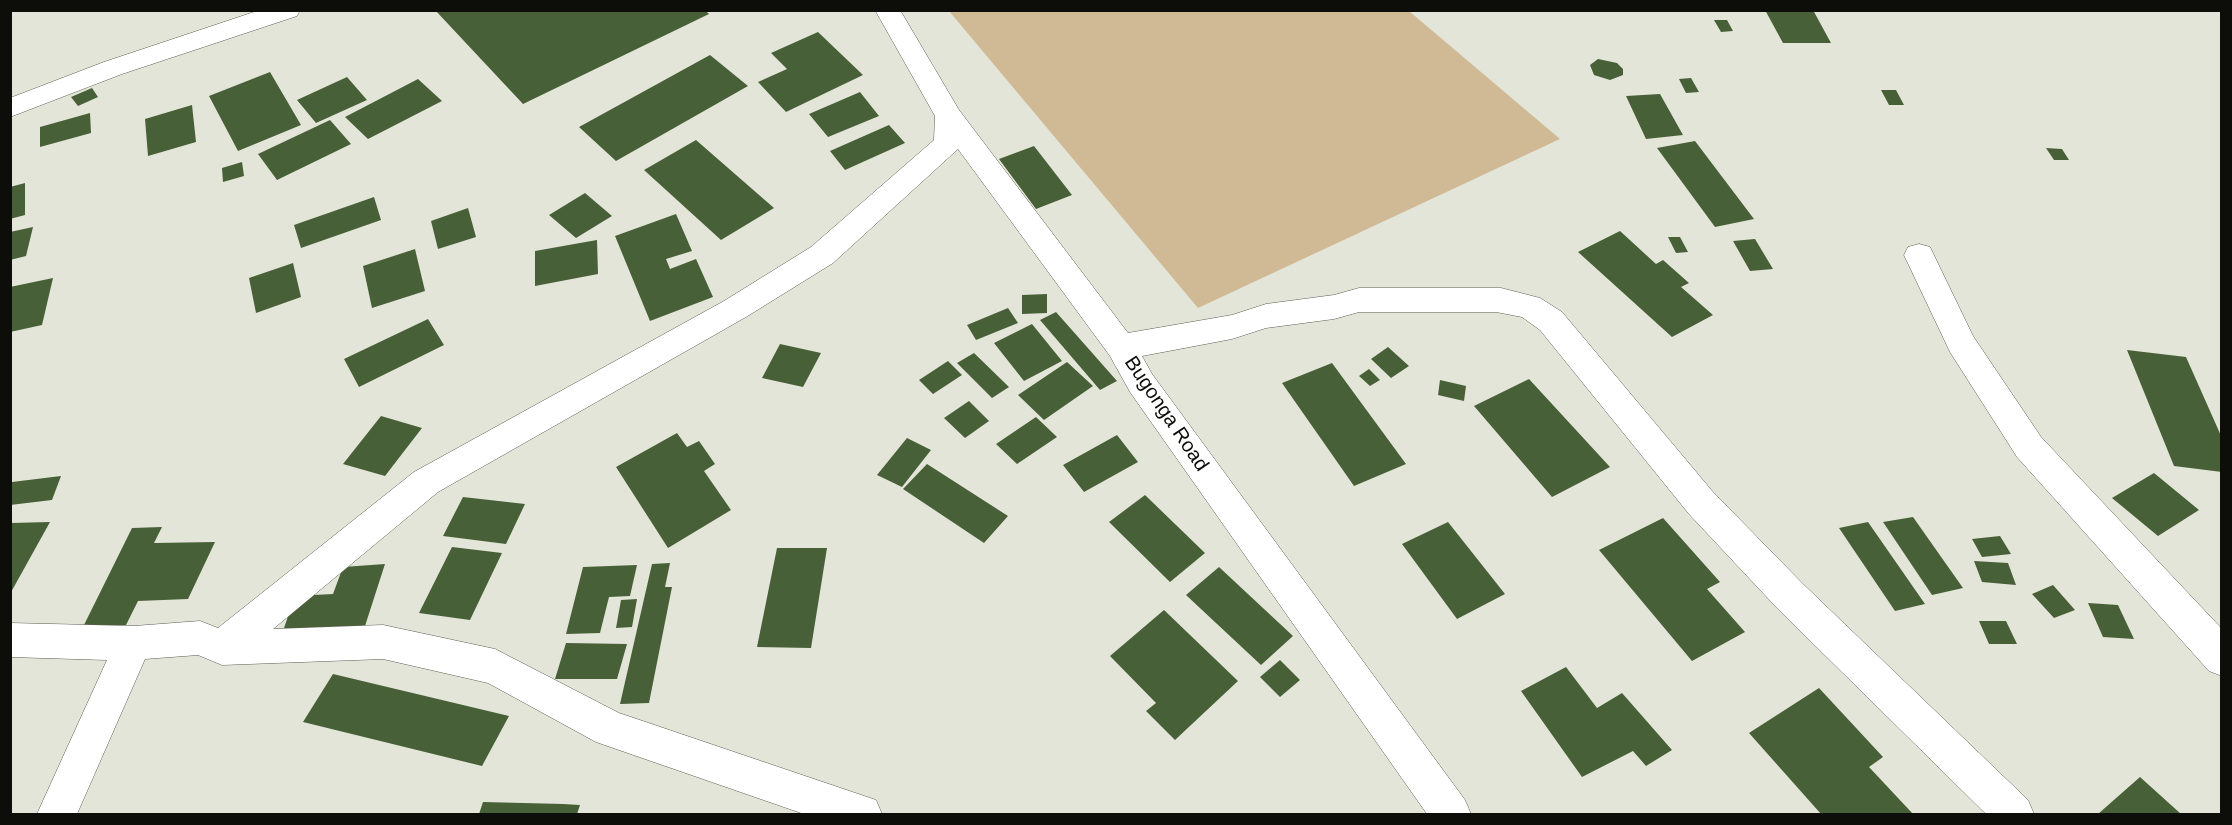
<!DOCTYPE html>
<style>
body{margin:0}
#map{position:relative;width:2232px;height:825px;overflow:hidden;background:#e3e5d8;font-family:Helvetica,sans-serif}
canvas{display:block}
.frame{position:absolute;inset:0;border:12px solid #0d0e0a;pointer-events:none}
</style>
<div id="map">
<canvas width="2232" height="825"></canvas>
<div class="frame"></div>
</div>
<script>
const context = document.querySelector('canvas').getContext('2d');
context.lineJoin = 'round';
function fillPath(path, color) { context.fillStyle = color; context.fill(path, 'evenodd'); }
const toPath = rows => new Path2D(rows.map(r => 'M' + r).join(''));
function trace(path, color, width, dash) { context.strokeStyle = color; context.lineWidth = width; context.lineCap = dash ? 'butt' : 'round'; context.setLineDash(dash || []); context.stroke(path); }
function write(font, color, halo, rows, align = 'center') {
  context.font = font + ' Helvetica,sans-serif'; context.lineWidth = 6; context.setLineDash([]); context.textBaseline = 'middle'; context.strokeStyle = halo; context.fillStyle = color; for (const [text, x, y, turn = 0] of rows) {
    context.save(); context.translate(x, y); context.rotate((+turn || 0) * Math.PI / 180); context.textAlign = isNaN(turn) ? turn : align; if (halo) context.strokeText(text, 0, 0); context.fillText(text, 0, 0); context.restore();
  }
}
fillPath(toPath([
 [949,11,1409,11,1560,139,1198,308]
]), '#d0ba96');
fillPath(toPath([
 [435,10,705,10,709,14,523,104],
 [1765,10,1813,10,1831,43,1783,43],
 [1714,20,1727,20,1733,31,1721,32],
 [818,32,863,75,786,112,758,82,787,69,771,53],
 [710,55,748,86,616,161,579,127],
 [1598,59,1617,63,1623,69,1623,75,1610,80,1594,75,1590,65],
 [270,72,301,125,238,151,209,96],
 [347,77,367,100,316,123,297,100],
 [1691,78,1699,92,1686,93,1679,79],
 [418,79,442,101,368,139,345,117],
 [92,88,98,97,78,106,71,97],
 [1881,90,1896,90,1904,105,1889,105],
 [860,92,879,116,828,137,809,114],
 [1660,94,1683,135,1646,139,1626,96],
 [192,105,196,142,148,156,145,119],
 [90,113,91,133,40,147,40,127],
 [330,120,351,144,277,180,258,154],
 [889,125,905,143,845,170,830,151],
 [696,140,774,208,721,240,644,170],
 [1695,141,1754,219,1715,227,1657,148],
 [1034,146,1072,195,1036,209,999,159],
 [2046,148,2062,149,2069,160,2054,160],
 [242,162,244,176,223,182,222,168],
 [25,183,25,215,10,219,10,187],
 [585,193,612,216,576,238,549,215],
 [374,197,381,220,301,248,294,225],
 [468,208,476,237,438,249,431,221],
 [676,214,692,251,666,259,670,269,696,259,713,297,650,321,615,236],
 [33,227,26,256,10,260,10,232],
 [1620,231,1656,264,1663,260,1689,283,1681,287,1713,315,1672,337,1578,252],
 [1668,237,1680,237,1688,252,1676,253],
 [1755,239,1773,269,1750,271,1733,241],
 [597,240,598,274,535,286,535,251],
 [415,249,425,291,372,308,363,266],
 [293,263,301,297,256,313,249,278],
 [53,278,42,325,10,332,10,287],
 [1047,294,1047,313,1022,314,1022,295],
 [1008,308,1018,323,976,340,967,325],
 [1056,312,1117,381,1100,390,1040,320],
 [428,319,444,345,359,387,344,359],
 [1032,324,1062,361,1024,381,994,343],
 [780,344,821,353,803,387,762,378],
 [1388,347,1409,366,1391,378,1371,359],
 [2127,350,2186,357,2222,438,2222,472,2174,466],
 [974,353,1009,387,992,398,957,363],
 [948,361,962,375,933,394,919,380],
 [1067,362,1093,386,1044,420,1018,395],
 [1332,363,1406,464,1354,486,1282,383],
 [1369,369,1380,380,1370,386,1359,376],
 [1529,379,1610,467,1552,497,1474,406],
 [1440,380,1466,386,1464,401,1438,395],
 [969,401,989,421,965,438,944,418],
 [381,416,422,428,385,476,343,464],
 [1036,417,1057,437,1017,464,996,444],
 [677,433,687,447,699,441,715,464,704,471,731,510,668,548,616,467],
 [1117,435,1138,462,1084,492,1063,465],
 [907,438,931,450,902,487,877,475],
 [927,464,1008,516,984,543,903,489],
 [2154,473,2199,510,2158,536,2112,498],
 [61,476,52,500,10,505,12,482],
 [1145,495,1205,553,1170,582,1109,522],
 [463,497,525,504,506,544,443,536],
 [1913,517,1963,588,1932,595,1883,522],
 [1663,518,1720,582,1707,589,1745,632,1692,661,1599,550],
 [50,522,10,594,10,523],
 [1448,522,1505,594,1457,619,1402,544],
 [1868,522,1925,604,1895,611,1839,528],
 [162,527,154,543,215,542,188,599,138,601,126,625,83,627,132,528],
 [2000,536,2011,554,1982,557,1972,539],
 [452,547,502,553,470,620,419,613],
 [777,548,827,548,811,648,757,647],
 [1974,561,2008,563,2016,585,1982,582],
 [670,563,665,587,672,587,649,703,620,704,652,564],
 [385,564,365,626,283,631,295,596,333,594,343,567],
 [637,565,630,596,609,597,600,633,566,634,583,567],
 [1219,567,1293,636,1261,665,1186,595],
 [2053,585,2075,610,2054,618,2032,594],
 [637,599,632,627,616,628,621,600],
 [2088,603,2118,605,2134,639,2103,637],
 [1164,610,1238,681,1175,740,1146,711,1156,703,1110,656],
 [1979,621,2006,621,2017,644,1989,644],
 [566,643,627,644,617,679,555,679],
 [1280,660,1300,680,1280,697,1260,677],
 [1566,667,1597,708,1622,693,1672,750,1646,766,1633,751,1582,777,1521,691],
 [333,674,509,716,482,766,303,722],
 [1819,688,1883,757,1869,767,1913,814,1821,814,1749,733],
 [2140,777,2181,814,2098,814],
 [483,802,563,804,580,805,577,814,479,814]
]), '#486037');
const street = toPath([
 [260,10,300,10,297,16,122,74,10,117,10,98,104,62,260,10],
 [875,10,900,10,959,110,1128,333,1232,315,1266,304,1334,295,1359,288,1501,288,1540,298,1562,312,1713,492,1803,584,2028,800,2034,814,1986,814,1777,608,1689,514,1540,330,1522,317,1496,312,1359,312,1334,319,1266,328,1232,339,1142,356,1152,374,1465,800,1471,814,1427,814,1130,392,1110,356,958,149,833,263,746,317,438,492,273,629,383,625,495,649,619,713,876,800,882,814,804,814,596,742,488,683,383,659,222,665,198,655,145,659,77,814,37,814,107,660,10,657,10,623,134,626,200,621,218,628,414,472,724,301,811,247,934,140,935,116,875,10],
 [1919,244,1930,247,1973,336,2041,437,2222,629,2222,676,2209,671,2017,457,1950,352,1904,255,1908,247,1919,244]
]);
trace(street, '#5c5e53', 1);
fillPath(street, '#fff');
write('20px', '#0d0e0a', '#fff', [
 ["Bugonga Road",1166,414,56]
]);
</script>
